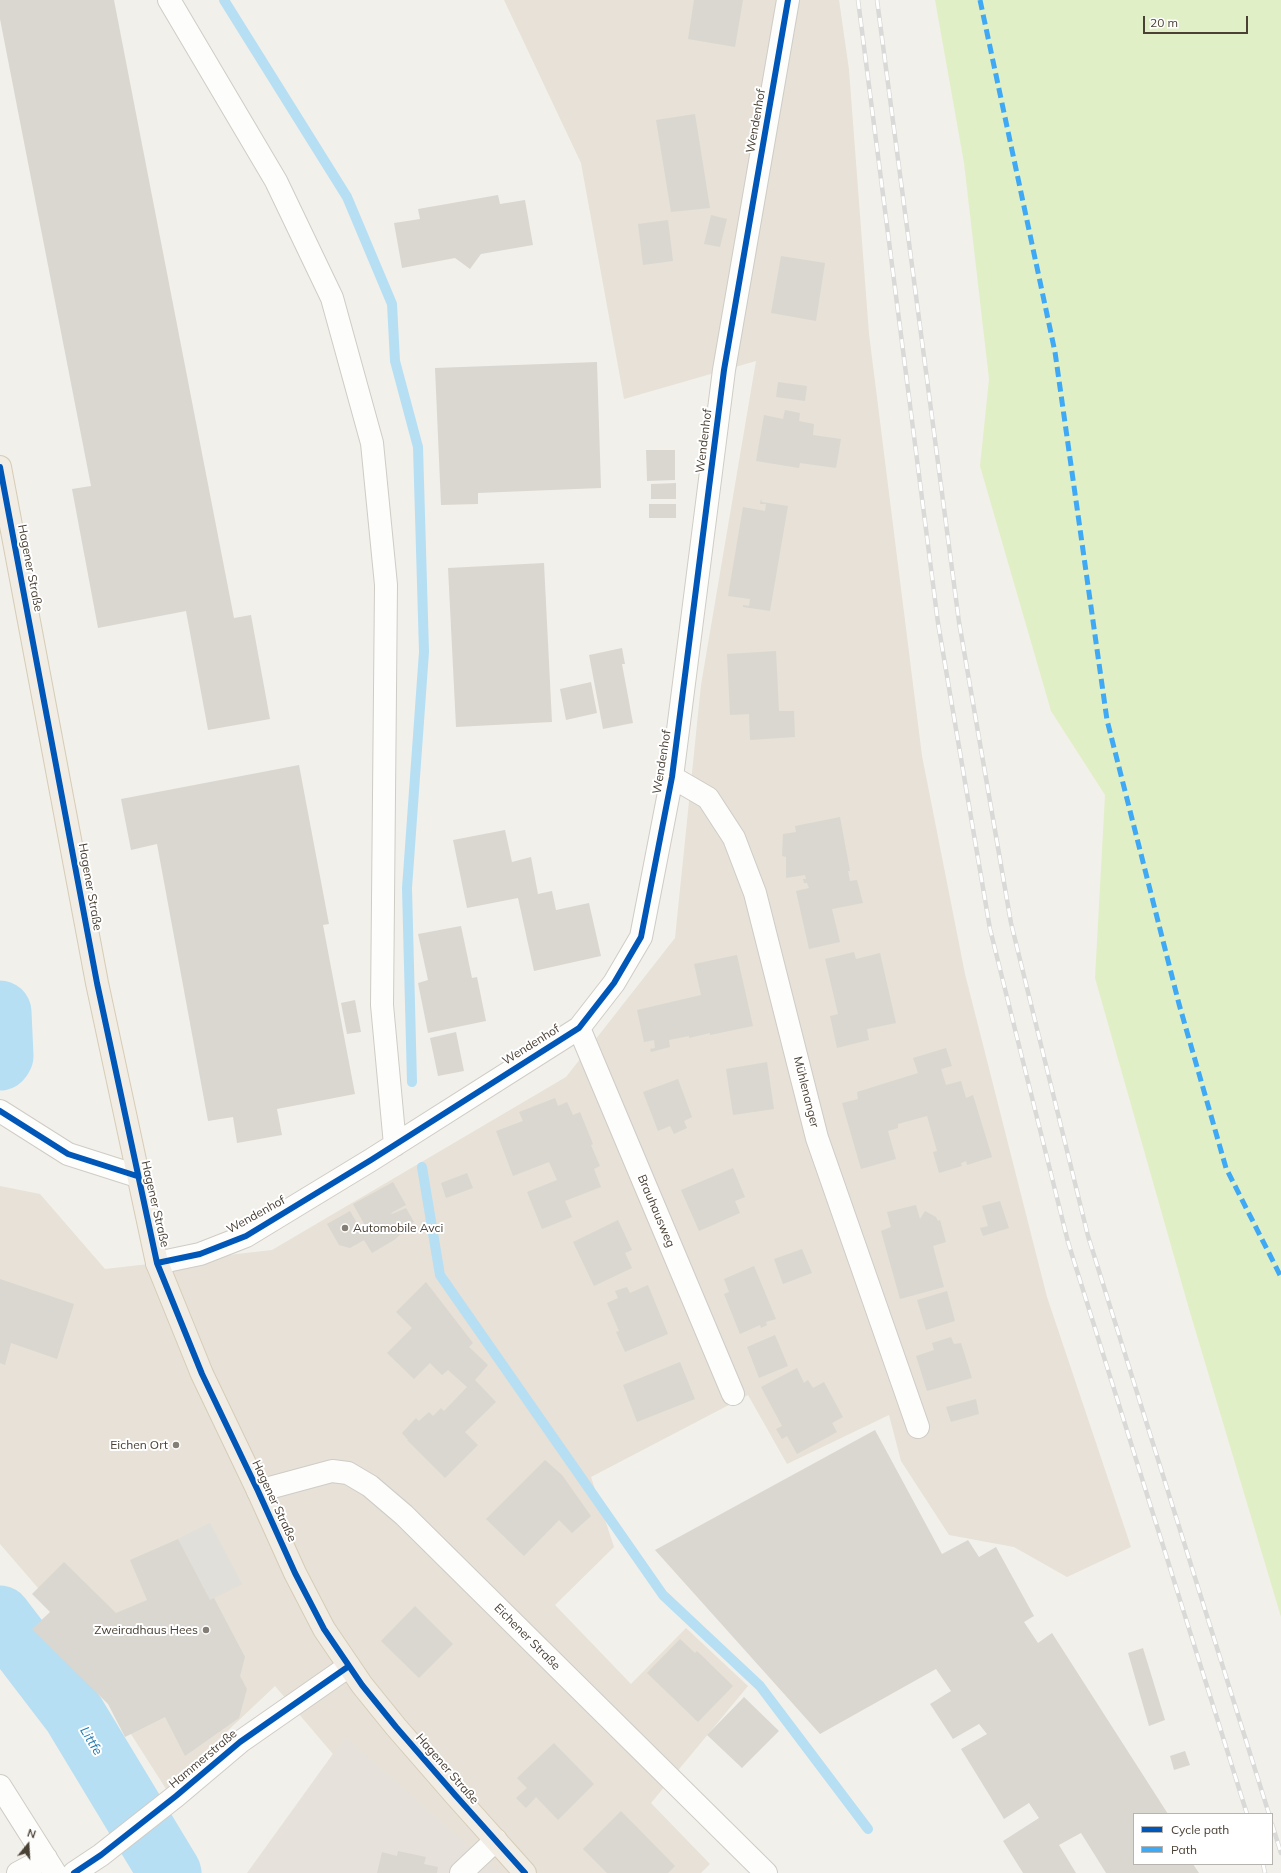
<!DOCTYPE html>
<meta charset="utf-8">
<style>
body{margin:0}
#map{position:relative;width:1281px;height:1873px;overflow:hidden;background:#f2f0ea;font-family:Mulish,sans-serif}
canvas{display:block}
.legend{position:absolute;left:1133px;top:1813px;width:140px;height:52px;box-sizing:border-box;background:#fff;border:1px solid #b7b3ae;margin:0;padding:5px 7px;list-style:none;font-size:12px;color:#4a4135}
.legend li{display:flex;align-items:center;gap:8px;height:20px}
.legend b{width:20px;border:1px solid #b7b3ae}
.north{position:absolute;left:8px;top:1825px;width:40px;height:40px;-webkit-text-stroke:3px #fff;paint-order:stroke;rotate:18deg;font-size:11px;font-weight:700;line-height:16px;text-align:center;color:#4a4135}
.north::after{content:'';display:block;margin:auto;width:14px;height:18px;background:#4a4135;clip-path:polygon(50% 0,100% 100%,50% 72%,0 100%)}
.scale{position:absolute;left:1143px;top:16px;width:105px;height:18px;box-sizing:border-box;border:2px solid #4a4135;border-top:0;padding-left:5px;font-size:12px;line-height:14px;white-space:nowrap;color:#4a4135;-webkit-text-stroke:3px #fff;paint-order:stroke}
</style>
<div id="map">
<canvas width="1281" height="1873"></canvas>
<ul class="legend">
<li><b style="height:5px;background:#0057b8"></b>Cycle path</li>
<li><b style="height:5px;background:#3fa9f5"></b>Path</li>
</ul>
<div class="north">N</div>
<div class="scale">20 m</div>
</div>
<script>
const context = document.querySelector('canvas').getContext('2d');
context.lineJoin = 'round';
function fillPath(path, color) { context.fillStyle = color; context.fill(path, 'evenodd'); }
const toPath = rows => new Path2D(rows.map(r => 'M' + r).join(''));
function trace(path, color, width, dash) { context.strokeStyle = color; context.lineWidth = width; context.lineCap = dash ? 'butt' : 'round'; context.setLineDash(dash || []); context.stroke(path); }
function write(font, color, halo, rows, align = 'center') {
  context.font = font + ' Mulish,sans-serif'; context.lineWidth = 4; context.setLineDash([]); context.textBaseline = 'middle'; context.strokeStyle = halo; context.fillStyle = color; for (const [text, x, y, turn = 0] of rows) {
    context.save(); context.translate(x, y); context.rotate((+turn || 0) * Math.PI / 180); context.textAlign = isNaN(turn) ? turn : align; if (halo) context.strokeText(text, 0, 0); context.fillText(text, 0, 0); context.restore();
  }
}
fillPath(toPath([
 [504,0,839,0,849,70,869,334,922,756,965,974,1047,1297,1131,1547,1067,1577,1014,1547,949,1535,901,1461,889,1415,787,1464,748,1395,591,1477,614,1547,555,1605,631,1684,686,1628,748,1686,651,1803,710,1864,701,1873,361,1873,395,1827,275,1686,166,1789,38,1588,0,1544,0,1186,40,1194,105,1269,272,1250,566,1077,675,938,701,685,756,361,624,399,581,163]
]), '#e7e1d7');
fillPath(toPath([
 [345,1737,500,1873,247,1873]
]), '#e6e1db');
fillPath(toPath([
 [935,0,1281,0,1281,1617,1189,1309,1095,978,1105,795,1051,711,980,466,989,379,964,163]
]), '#e1efc7');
fillPath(toPath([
 [210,1523,242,1584,210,1600,178,1539]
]), '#e1dfda');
trace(toPath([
 [224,0,347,197,392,304,395,361,418,447,424,652,407,888,412,1082],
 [422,1167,440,1275,663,1595,760,1686,868,1829]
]), '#b6dff4', 10);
trace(toPath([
 [0,1012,2,1056,0,1059],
 [0,1617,74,1714,170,1873]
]), '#b6dff4', 63);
fillPath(toPath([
 [0,0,114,0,234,618,251,615,270,719,208,730,186,611,98,628,72,489,91,486,0,19],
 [694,0,743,0,735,47,688,39],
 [695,114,710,208,671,212,656,120],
 [498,195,500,204,525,200,533,245,481,254,470,269,455,258,402,268,394,223,420,219,418,209],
 [711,215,727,219,720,247,704,244],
 [668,220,673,261,643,265,638,224],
 [781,256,825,263,816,321,771,313],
 [597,362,601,488,478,493,478,504,441,505,435,368],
 [778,382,807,386,805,401,776,397],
 [785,410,800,413,799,421,814,424,813,435,841,439,836,468,800,463,799,468,756,461,764,415,783,419],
 [646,450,675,450,675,480,647,481],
 [676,483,676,499,651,499,651,484],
 [761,499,762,502,788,506,770,611,743,607,743,605,749,606,750,599,728,596,743,507,765,511,766,504,760,504],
 [649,504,676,504,676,518,649,518],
 [544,563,552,722,456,727,448,568],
 [622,648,625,664,622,664,633,723,603,729,589,655],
 [776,651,779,711,794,711,795,737,750,740,749,714,730,715,727,654],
 [591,682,597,713,566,720,560,689],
 [299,765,329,924,323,925,355,1094,277,1109,282,1135,237,1143,233,1117,208,1121,157,844,131,850,121,799],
 [840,817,850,871,848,871,850,881,857,880,863,903,832,909,840,942,809,949,796,891,809,888,807,883,804,883,803,879,806,879,805,875,786,878,786,857,782,856,783,834,796,832,795,826],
 [505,830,512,862,531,857,538,894,552,891,556,910,589,903,601,956,534,971,518,898,467,908,453,840],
 [461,926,472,978,477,977,486,1021,428,1033,418,983,428,980,418,934],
 [854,952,856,959,880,953,896,1023,867,1029,869,1040,837,1048,830,1016,838,1014,825,959],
 [737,955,753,1026,710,1035,710,1033,689,1038,689,1036,669,1040,670,1047,651,1052,650,1049,655,1048,654,1040,644,1042,637,1010,701,995,694,964],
 [355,1000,361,1032,347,1034,341,1003],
 [456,1032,464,1071,438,1076,430,1038],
 [946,1048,952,1066,941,1069,946,1085,961,1081,966,1098,973,1095,992,1157,967,1165,966,1161,961,1163,962,1166,939,1173,933,1152,937,1151,927,1116,898,1124,898,1128,888,1131,896,1159,861,1169,842,1103,858,1099,857,1092,918,1073,913,1058],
 [767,1062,774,1109,733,1115,726,1069],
 [678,1079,692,1117,684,1121,687,1128,674,1134,670,1126,658,1131,643,1092],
 [555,1098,558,1106,567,1102,573,1115,580,1112,593,1144,591,1145,600,1166,594,1169,601,1187,565,1201,572,1217,542,1229,527,1192,557,1180,549,1162,513,1176,496,1131,523,1121,519,1112],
 [733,1168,745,1197,735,1201,740,1213,699,1231,681,1190],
 [467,1173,473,1188,446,1198,441,1183],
 [393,1182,406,1205,391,1213,392,1214,406,1208,414,1222,401,1230,400,1235,394,1240,372,1253,364,1240,350,1248,339,1245,327,1224,350,1211,362,1232,367,1229,353,1204],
 [1000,1201,1009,1228,983,1236,980,1228,988,1226,982,1206],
 [916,1205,920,1219,925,1211,936,1217,938,1221,940,1220,946,1242,933,1246,944,1287,900,1299,881,1231,891,1227,887,1212],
 [618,1220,632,1250,625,1253,632,1268,594,1286,573,1242],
 [802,1249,812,1273,783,1284,774,1259],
 [754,1266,776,1319,766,1322,767,1325,761,1328,760,1325,740,1334,724,1294,729,1292,724,1279],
 [0,1279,74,1304,57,1359,11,1343,5,1365,0,1363],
 [426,1282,473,1343,469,1347,488,1365,475,1380,496,1402,465,1432,478,1445,445,1478,407,1440,408,1440,402,1433,416,1418,419,1421,429,1412,433,1416,441,1408,444,1411,467,1387,448,1370,442,1375,430,1363,414,1379,387,1353,412,1328,396,1312],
 [648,1285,668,1334,625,1352,616,1332,619,1331,607,1303,618,1298,615,1291,627,1287,630,1293],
 [947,1291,955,1321,926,1330,917,1300],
 [775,1335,788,1366,759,1378,747,1347],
 [951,1337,954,1344,961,1343,972,1378,927,1391,916,1356,934,1350,932,1343],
 [680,1362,695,1399,637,1422,623,1385],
 [797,1368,804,1383,808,1380,813,1388,824,1382,843,1417,832,1423,837,1432,797,1454,787,1436,782,1439,776,1429,782,1426,761,1387],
 [976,1399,979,1414,951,1422,946,1407],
 [875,1430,942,1554,968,1540,979,1557,996,1547,1034,1616,1024,1622,1038,1643,1052,1633,1168,1814,1134,1814,1134,1864,1193,1864,1199,1873,1106,1873,1081,1833,1059,1845,1076,1873,1023,1873,1003,1841,1039,1818,1029,1803,1004,1819,961,1749,987,1734,979,1724,953,1739,930,1704,951,1691,936,1669,820,1734,655,1550],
 [545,1460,562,1475,591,1516,572,1533,559,1520,524,1556,486,1519],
 [178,1539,210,1600,214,1598,245,1657,240,1676,247,1689,239,1718,185,1756,165,1717,125,1737,108,1704,32,1629,50,1612,32,1594,64,1562,116,1613,147,1600,130,1560],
 [415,1606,453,1644,419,1678,381,1641],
 [680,1639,695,1653,697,1651,733,1686,698,1722,647,1673],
 [1143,1648,1165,1720,1149,1726,1128,1653],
 [744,1697,779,1731,742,1768,707,1735],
 [554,1743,594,1784,558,1820,536,1797,526,1808,516,1798,527,1788,517,1778],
 [1185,1751,1190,1765,1174,1770,1170,1756],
 [621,1811,675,1866,668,1873,607,1873,583,1849],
 [398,1851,426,1857,424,1864,438,1867,437,1873,377,1873,382,1852,397,1856]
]), '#dad7d1');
const minor = toPath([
 [169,0,276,181,332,298,372,443,386,585,382,1005,395,1145],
 [672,777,708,798,734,838,755,893,817,1138,918,1427],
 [579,1028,733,1394],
 [0,1111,68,1154,137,1176],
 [157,1263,200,1254,246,1236,371,1160,579,1028,614,983,641,937,672,777,724,370,788,0],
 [258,1491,332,1471,348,1473,370,1486,404,1515,766,1873],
 [0,1786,55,1873],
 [18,1873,46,1858],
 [74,1873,101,1855,176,1796,240,1742,349,1666],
 [461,1873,496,1840]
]);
const major = toPath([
 [0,467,97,983,157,1263,202,1374,258,1491,295,1573,324,1629,362,1685,396,1727,456,1796,525,1873]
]);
trace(minor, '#cfccc6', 24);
trace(major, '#d6ccb6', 24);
trace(minor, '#fdfdfc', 22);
trace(major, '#f1ede4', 22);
const rail = toPath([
 [858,0,938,623,990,929,1068,1242,1247,1814],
 [877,0,959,622,1011,923,1088,1236,1269,1814],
 [1272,1824,1281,1853],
 [1263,1864,1265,1873]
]);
trace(rail, '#d9d9d8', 4.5);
trace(rail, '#fff', 3, [9]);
trace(toPath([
 [980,0,1055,352,1107,720,1179,1004,1226,1168,1281,1277]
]), '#3fa9f5', 5, [10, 5]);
trace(toPath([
 [0,467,97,983,157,1263,202,1374,258,1491,295,1573,324,1629,362,1685,396,1727,456,1796,525,1873],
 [0,1111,68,1154,137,1176],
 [157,1263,200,1254,246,1236,371,1160,579,1028,614,983,641,937,672,777,724,370,788,0],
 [74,1873,101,1855,176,1796,240,1742,349,1666]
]), '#0057b8', 6);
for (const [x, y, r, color] of [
 [345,1228,4,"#857e74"],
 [176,1445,4,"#857e74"],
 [206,1630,4,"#857e74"]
]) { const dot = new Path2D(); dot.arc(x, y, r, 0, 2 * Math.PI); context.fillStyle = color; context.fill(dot); trace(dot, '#fff', 1.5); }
write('12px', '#4a4135', '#fff', [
 ["Wendenhof",756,121,-80],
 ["Wendenhof",704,441,-83],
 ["Hagener Straße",30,568,79],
 ["Wendenhof",662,762,-81],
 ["Hagener Straße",90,887,80],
 ["Wendenhof",531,1045,-32],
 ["Mühlenanger",806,1092,76],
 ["Hagener Straße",155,1204,77],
 ["Brauhausweg",656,1211,67],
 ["Wendenhof",256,1215,-29],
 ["Hagener Straße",274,1501,65],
 ["Eichener Straße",527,1637,45],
 ["Hammerstraße",203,1759,-40],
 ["Hagener Straße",447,1769,49]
]);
write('12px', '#4a4135', '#fff', [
 ["Automobile Avci",353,1228,"left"],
 ["Eichen Ort",168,1445],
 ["Zweiradhaus Hees",198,1630]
], 'right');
write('italic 13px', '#1e7ab1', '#fff', [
 ["Littfe",91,1741,59]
]);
</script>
